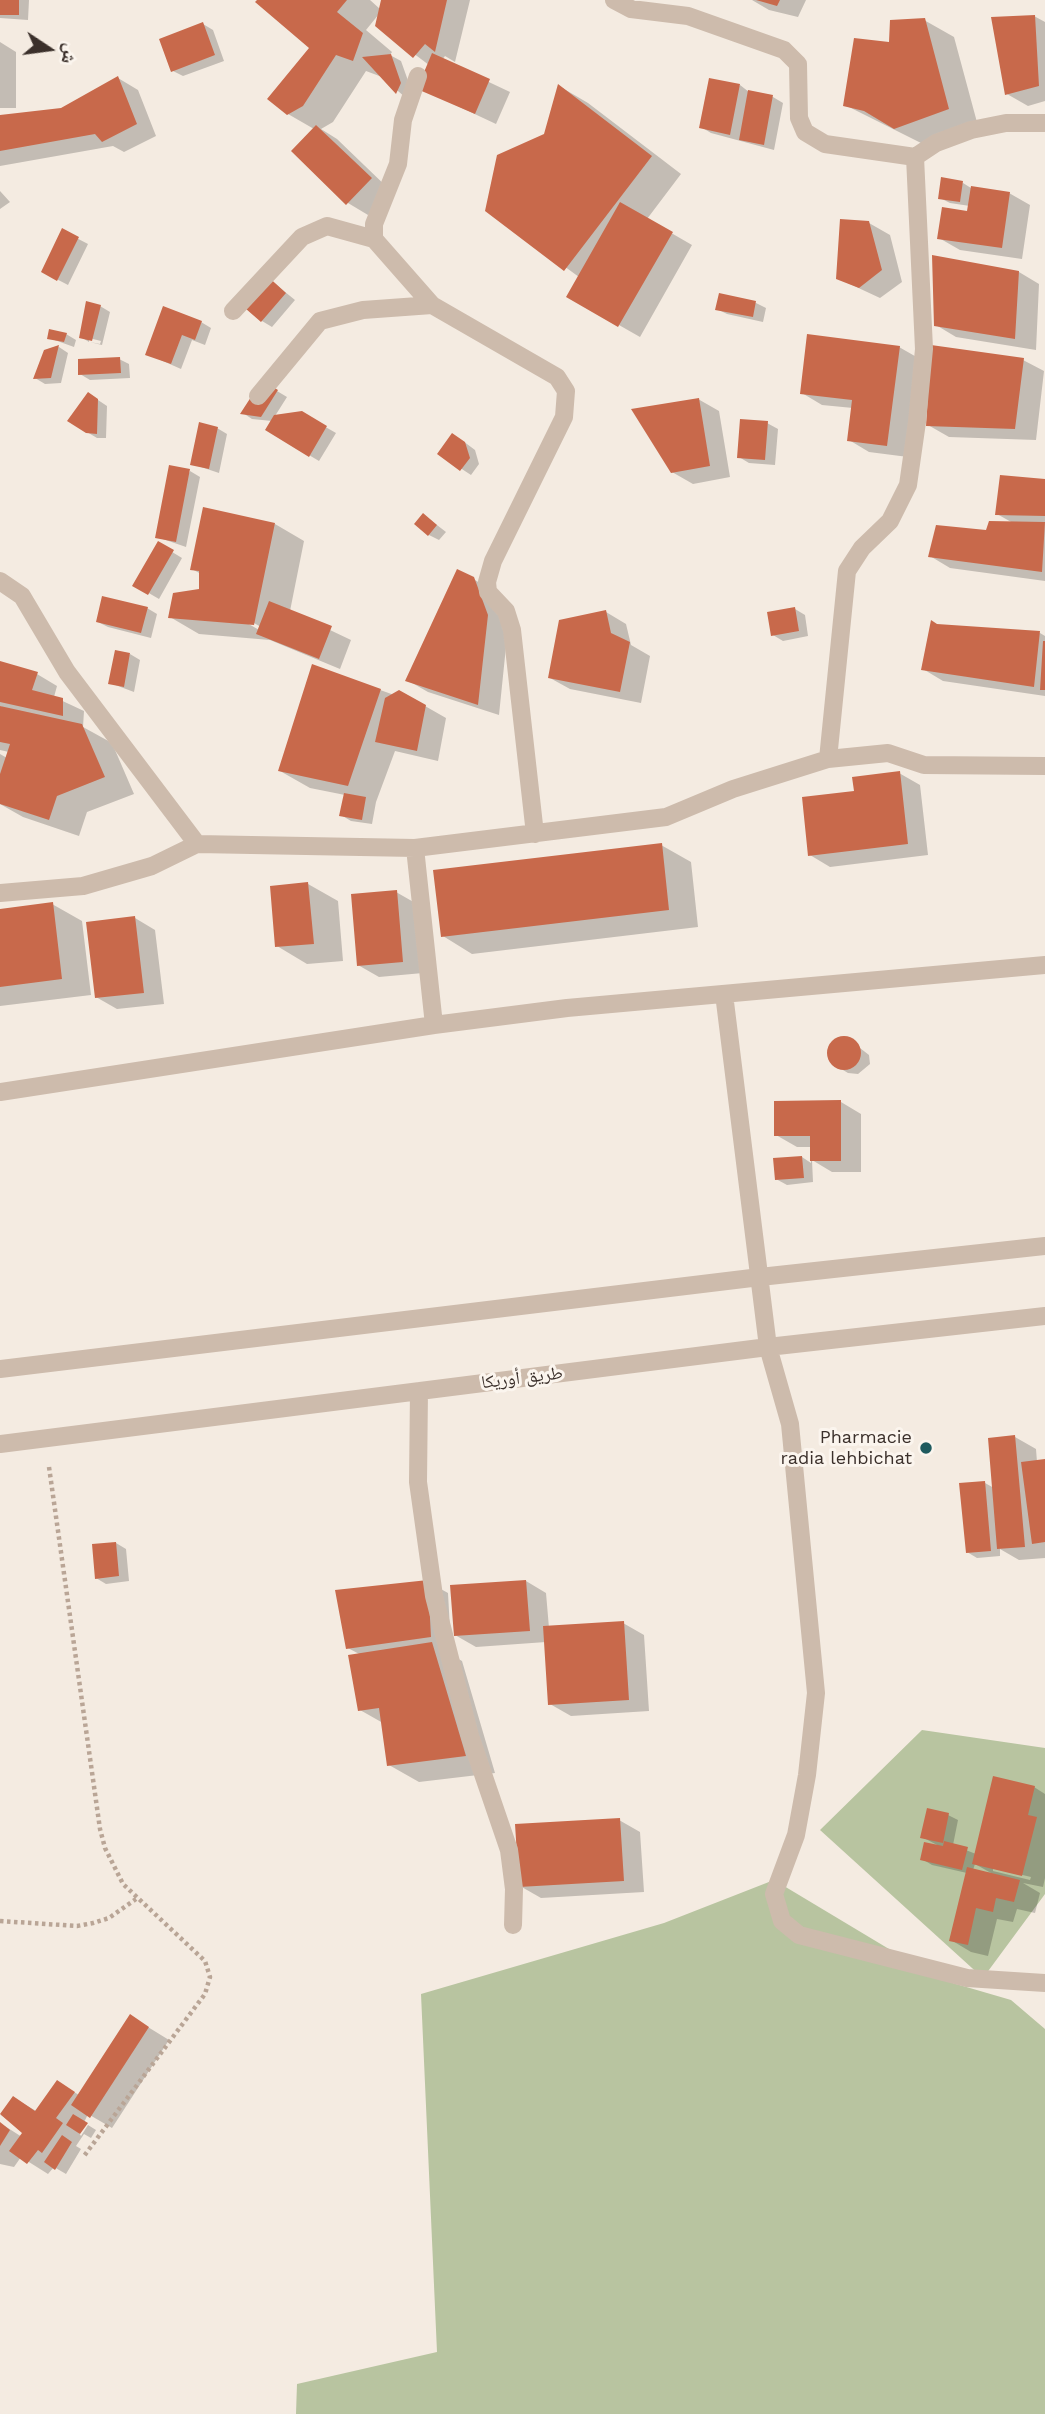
<!DOCTYPE html>
<meta charset="utf-8">
<style>
body{margin:0}
#map{position:relative;width:1045px;height:2414px;overflow:hidden;background:#f4ebe1;font-family:"Work Sans","Noto Naskh Arabic",sans-serif}
canvas{display:block}
.north{position:absolute;left:14px;top:14px;width:70px;height:70px;-webkit-text-stroke:5px #fbf5ee;paint-order:stroke;rotate:103deg;font-size:19px;font-weight:700;line-height:28px;text-align:center;color:#3b302b}
.north::after{content:'';display:block;margin:auto;width:24px;height:32px;background:#3b302b;clip-path:polygon(50% 0,100% 100%,50% 72%,0 100%)}
</style>
<div id="map">
<canvas width="1045" height="2414"></canvas>
<div class="north">ش</div>
</div>
<script>
const context = document.querySelector('canvas').getContext('2d');
context.lineJoin = 'round';
function fillPath(path, color) { context.fillStyle = color; context.fill(path, 'evenodd'); }
const toPath = rows => new Path2D(rows.map(r => 'M' + r).join(''));
function trace(path, color, width, dash) { context.strokeStyle = color; context.lineWidth = width; context.lineCap = dash ? 'butt' : 'round'; context.setLineDash(dash || []); context.stroke(path); }
function write(font, color, halo, rows, align = 'center') {
  context.font = font + ' "Work Sans","Noto Naskh Arabic",sans-serif'; context.lineWidth = 6; context.setLineDash([]); context.textBaseline = 'middle'; context.strokeStyle = halo; context.fillStyle = color; for (const [text, x, y, turn = 0] of rows) {
    context.save(); context.translate(x, y); context.rotate((+turn || 0) * Math.PI / 180); context.textAlign = isNaN(turn) ? turn : align; if (halo) context.strokeText(text, 0, 0); context.fillText(text, 0, 0); context.restore();
  }
}
fillPath(toPath([
 [922,1730,1045,1748,1045,1894,983,1978,820,1830],
 [774,1880,939,1979,1011,2000,1045,2029,1045,2414,296,2414,297,2384,437,2352,421,1994,664,1923]
]), '#b8c4a0');
fillPath(toPath([
 [0,0,29,0,28,20,0,18],
 [259,0,370,0,380,9,382,0,470,0,455,62,445,56,442,60,510,92,496,124,419,88,429,65,377,26,379,14,366,30,392,52,390,55,401,61,411,89,406,98,382,77,366,71,333,122,321,129,337,139,391,191,368,215,348,203,314,129,288,114,312,48],
 [752,0,806,0,798,17,769,10],
 [1034,16,1045,22,1045,101,1028,106,1007,94],
 [924,20,954,37,978,126,925,145,845,105,890,44],
 [203,24,213,30,224,61,183,76,173,71],
 [0,42,16,52,16,108,0,108],
 [118,78,138,90,156,136,124,152,113,146,0,166,0,117,62,110],
 [740,85,749,92,773,97,783,103,774,150,711,133,701,127],
 [559,86,588,103,681,174,647,219,692,245,640,337,568,296,579,277,487,210,545,135],
 [963,183,971,188,1009,193,1030,205,1022,259,960,250,939,238,969,213,970,206,950,203,940,198],
 [0,191,10,202,0,209],
 [869,223,890,235,902,282,880,298,837,278],
 [63,231,88,244,68,285,43,272],
 [1019,272,1039,284,1036,350,956,337,936,325],
 [264,275,295,300,272,327,262,321],
 [720,296,756,303,766,308,763,322,727,314,717,309],
 [100,306,110,312,102,345,90,342,100,344,101,341,89,338,89,342,81,337],
 [201,322,211,328,205,345,192,340,181,369,147,354],
 [66,334,76,340,74,347,49,338],
 [59,347,68,353,61,383,45,384,35,378,45,352],
 [899,347,920,359,908,457,869,452,849,440,853,408,822,405,802,393],
 [119,359,129,364,130,378,90,380,80,374],
 [1023,360,1044,371,1036,440,949,437,928,425],
 [262,382,287,397,275,416,301,413,336,433,319,461,267,430,272,421,252,419,243,413],
 [89,394,107,406,106,438,97,438,87,432],
 [698,399,719,411,730,477,693,484,672,472],
 [767,423,778,429,775,465,749,463,739,457],
 [217,428,227,434,219,473,192,464],
 [463,441,475,450,479,464,471,475,439,454],
 [190,471,200,477,186,547,157,537],
 [1045,480,1045,581,950,568,930,556,1013,523,997,514],
 [424,515,446,532,439,540,429,535],
 [275,524,304,541,290,611,351,640,340,669,270,640,199,634,170,617,201,591,201,574,192,569],
 [247,619,261,627,261,631,245,622],
 [159,544,182,558,159,599,135,585],
 [473,579,494,591,508,627,499,715,428,692,407,680],
 [147,608,157,614,151,638,108,627,98,622],
 [795,609,805,615,808,636,783,641,773,635],
 [606,612,626,624,631,645,650,656,641,703,570,689,550,678],
 [938,626,1040,633,1045,636,1045,696,943,681,923,669],
 [130,654,140,660,134,692,110,683],
 [0,662,37,674,57,686,54,697,84,711,83,727,112,743,134,794,87,812,79,836,23,817,0,804,0,754,7,758,9,752,0,750,0,708,4,708,0,706],
 [313,666,425,706,446,718,438,761,395,751,376,802,372,824,351,821,341,815,345,795,310,788,280,771],
 [899,773,920,785,928,855,830,867,810,855,856,793],
 [661,845,691,862,698,927,472,954,443,936],
 [308,884,338,901,343,961,307,964,277,946],
 [396,892,417,904,423,973,379,977,358,965],
 [52,904,82,921,91,995,0,1006,0,911],
 [135,918,155,930,164,1004,117,1009,96,997],
 [847,1038,869,1055,870,1064,858,1074,848,1073,838,1067,829,1055,830,1046,837,1039],
 [841,1102,861,1114,861,1172,832,1172,812,1160,813,1182,787,1185,776,1179,802,1157,811,1163,811,1147,797,1147,776,1135],
 [1015,1437,1036,1449,1037,1462,1045,1461,1045,1558,1019,1560,1000,1549,1000,1556,977,1558,967,1552,985,1483,994,1488],
 [116,1543,126,1549,129,1581,106,1584,96,1578],
 [526,1581,546,1593,549,1628,623,1623,644,1635,649,1711,571,1716,550,1704,546,1642,476,1647,455,1635],
 [428,1582,448,1593,451,1648,441,1649,462,1661,495,1773,419,1782,389,1765,383,1723,360,1710,361,1655,348,1648],
 [1034,1787,1045,1794,1045,1878,1043,1887,1023,1883,1040,1893,1035,1913,1017,1909,1013,1922,997,1919,988,1956,971,1952,951,1940,967,1873,932,1865,922,1859,939,1846,922,1837,948,1815,958,1820,953,1845,976,1854],
 [975,1864,991,1873,973,1870],
 [993,1868,1031,1877,1030,1880,993,1871],
 [619,1820,640,1832,644,1892,541,1898,520,1886],
 [130,2016,169,2040,112,2128,88,2114,79,2133,81,2136,88,2125,96,2130,91,2138,84,2134,76,2146,81,2149,66,2174,54,2167,48,2174,21,2157,14,2167,0,2164,0,2123,22,2137,25,2133,1,2115,14,2098,36,2111,57,2082,79,2095]
]), '#0003');
fillPath(toPath([
 [0,0,19,0,19,15,0,15],
 [257,0,347,0,337,12,363,33,353,61,336,55,303,106,287,115,267,99,309,48,255,2],
 [381,0,447,0,435,52,425,44,413,58,375,26],
 [756,0,780,0,777,6],
 [1035,15,1039,86,1005,95,991,17],
 [925,18,949,109,894,129,864,111,843,106,854,38,889,42,890,20],
 [203,22,215,55,171,72,159,39],
 [432,53,490,79,475,114,417,89],
 [391,54,401,83,396,94,362,57],
 [118,76,137,124,102,142,95,134,0,151,0,115,61,108],
 [709,78,740,84,730,135,699,128],
 [558,84,652,156,564,271,485,211,497,155,544,134],
 [748,90,773,95,764,145,739,140],
 [316,125,372,178,346,205,291,151],
 [941,177,963,181,960,202,938,199],
 [971,186,1010,192,1002,248,937,239,942,207,967,211],
 [620,202,673,232,618,327,566,297],
 [840,219,869,221,882,270,859,288,836,279],
 [62,228,79,237,57,281,41,272],
 [932,255,1019,271,1015,339,934,326],
 [264,273,286,293,261,322,238,302],
 [719,293,756,301,753,317,715,310],
 [86,301,101,305,92,341,79,338],
 [163,306,202,321,195,340,182,335,171,364,145,355],
 [49,329,67,333,64,342,47,339],
 [807,334,900,346,887,446,847,441,852,400,800,394],
 [59,345,51,378,33,379,44,350],
 [931,345,1024,358,1015,429,926,426],
 [120,357,121,373,78,375,78,359],
 [262,380,278,390,261,417,240,414],
 [88,392,98,399,97,434,86,433,67,421],
 [699,398,710,466,671,473,631,409],
 [302,411,327,426,309,457,265,430,274,415],
 [740,419,768,421,765,460,737,458],
 [199,422,218,427,209,469,190,465],
 [452,433,465,442,470,458,460,471,437,454],
 [169,465,190,469,176,542,155,538],
 [1000,475,1045,479,1045,516,995,515],
 [203,507,275,523,254,625,168,618,173,593,199,589,199,571,190,570],
 [423,513,437,525,428,536,414,524],
 [989,521,1045,522,1042,572,928,557,936,525,986,530],
 [158,541,174,550,148,595,132,586],
 [457,569,474,577,488,615,478,705,405,681],
 [102,596,148,607,141,633,96,622],
 [269,601,332,626,319,659,256,634],
 [795,607,799,631,771,636,767,612],
 [606,610,611,633,630,642,620,692,548,678,559,620],
 [931,620,937,624,1040,631,1034,687,921,670],
 [1043,641,1045,641,1045,690,1040,690],
 [115,650,130,653,124,687,108,684],
 [0,661,38,672,32,690,63,698,63,716,0,702],
 [312,664,381,689,348,786,278,771],
 [399,690,426,705,417,751,375,742,385,698],
 [0,706,82,724,105,777,57,796,49,820,0,804,0,774,10,744,0,742],
 [900,771,908,844,808,856,802,797,854,791,852,777],
 [344,793,366,797,362,820,339,816],
 [662,843,669,910,441,937,433,870],
 [308,882,314,944,275,947,270,886],
 [397,890,403,962,357,966,351,894],
 [53,902,62,979,0,987,0,909],
 [135,916,144,993,95,998,86,922],
 '827 1053a17 17 0 1 1 34 0a17 17 0 1 1-34 0Z',
 [841,1100,841,1161,810,1161,810,1136,774,1136,774,1101],
 [802,1156,804,1178,775,1180,773,1158],
 [1015,1435,1025,1547,997,1549,988,1438],
 [1045,1459,1045,1542,1032,1544,1021,1462],
 [985,1481,991,1551,966,1553,959,1483],
 [116,1542,119,1576,95,1579,92,1544],
 [428,1580,431,1637,346,1649,335,1590],
 [526,1580,530,1631,454,1636,450,1585],
 [624,1621,629,1700,548,1705,543,1626],
 [432,1642,466,1756,387,1766,379,1708,358,1711,348,1655],
 [993,1776,1035,1786,1028,1815,1037,1817,1022,1876,972,1864],
 [927,1808,949,1813,943,1843,920,1838],
 [620,1818,624,1881,519,1887,515,1824],
 [944,1841,968,1847,962,1870,920,1860,924,1842,943,1846],
 [967,1867,1020,1880,1014,1902,996,1898,993,1912,976,1908,968,1945,949,1941],
 [130,2014,149,2027,90,2118,71,2105],
 [57,2080,75,2092,56,2118,63,2123,42,2153,38,2150,27,2164,9,2151,22,2133,0,2114,13,2096,35,2111],
 [73,2114,88,2123,80,2134,66,2125],
 [0,2122,10,2130,0,2146],
 [62,2135,72,2142,55,2170,44,2162]
]), '#c8694b');
trace(toPath([
 [49,1467,100,1829,105,1848,123,1884,205,1961,210,1977,205,1994,84,2156],
 [0,1921,77,1926,93,1923,109,1918,136,1899]
]), '#b9a596', 4.5, [3.5, 3.5]);
trace(toPath([
 [614,0,631,9,688,16,784,50,798,64,799,118,805,132,825,144,915,157,936,143,971,130,1006,123,1045,123],
 [418,76,403,120,398,164,374,224,374,239,432,305],
 [233,311,302,237,327,226,374,239],
 [258,396,320,321,363,310,432,305,557,377,566,391,564,417,493,561,487,582,488,592,506,611,512,630,535,834],
 [0,581,22,596,67,672,197,844,415,848,434,1025],
 [828,759,847,571,862,548,890,521,908,485,917,422,924,349,915,157],
 [415,848,666,817,733,789,828,759,888,753,924,765,1045,766],
 [0,893,83,886,152,866,197,844],
 [724,994,768,1347,790,1424,816,1693,807,1775,796,1835,774,1894,782,1921,799,1935,967,1978,1045,1983],
 [0,1092,434,1025,567,1008,1045,965],
 [0,1369,760,1277,1045,1246],
 [419,1391,418,1482,434,1596,470,1736,509,1850,514,1889,513,1925],
 [0,1444,768,1347,1045,1316]
]), '#cdbbac', 18);
for (const [x, y, r, color] of [
 [926,1448,7,"#1f5a5e"]
]) { const dot = new Path2D(); dot.arc(x, y, r, 0, 2 * Math.PI); context.fillStyle = color; context.fill(dot); trace(dot, '#fbf5ee', 2.5); }
write('18px', '#3b302b', '#fbf5ee', [
 ["طريق أوريكا",522,1378,-7]
]);
write('18px', '#3b302b', '#fbf5ee', [
 ["Pharmacie",912,1438],
 ["radia lehbichat",912,1459]
], 'right');
</script>
